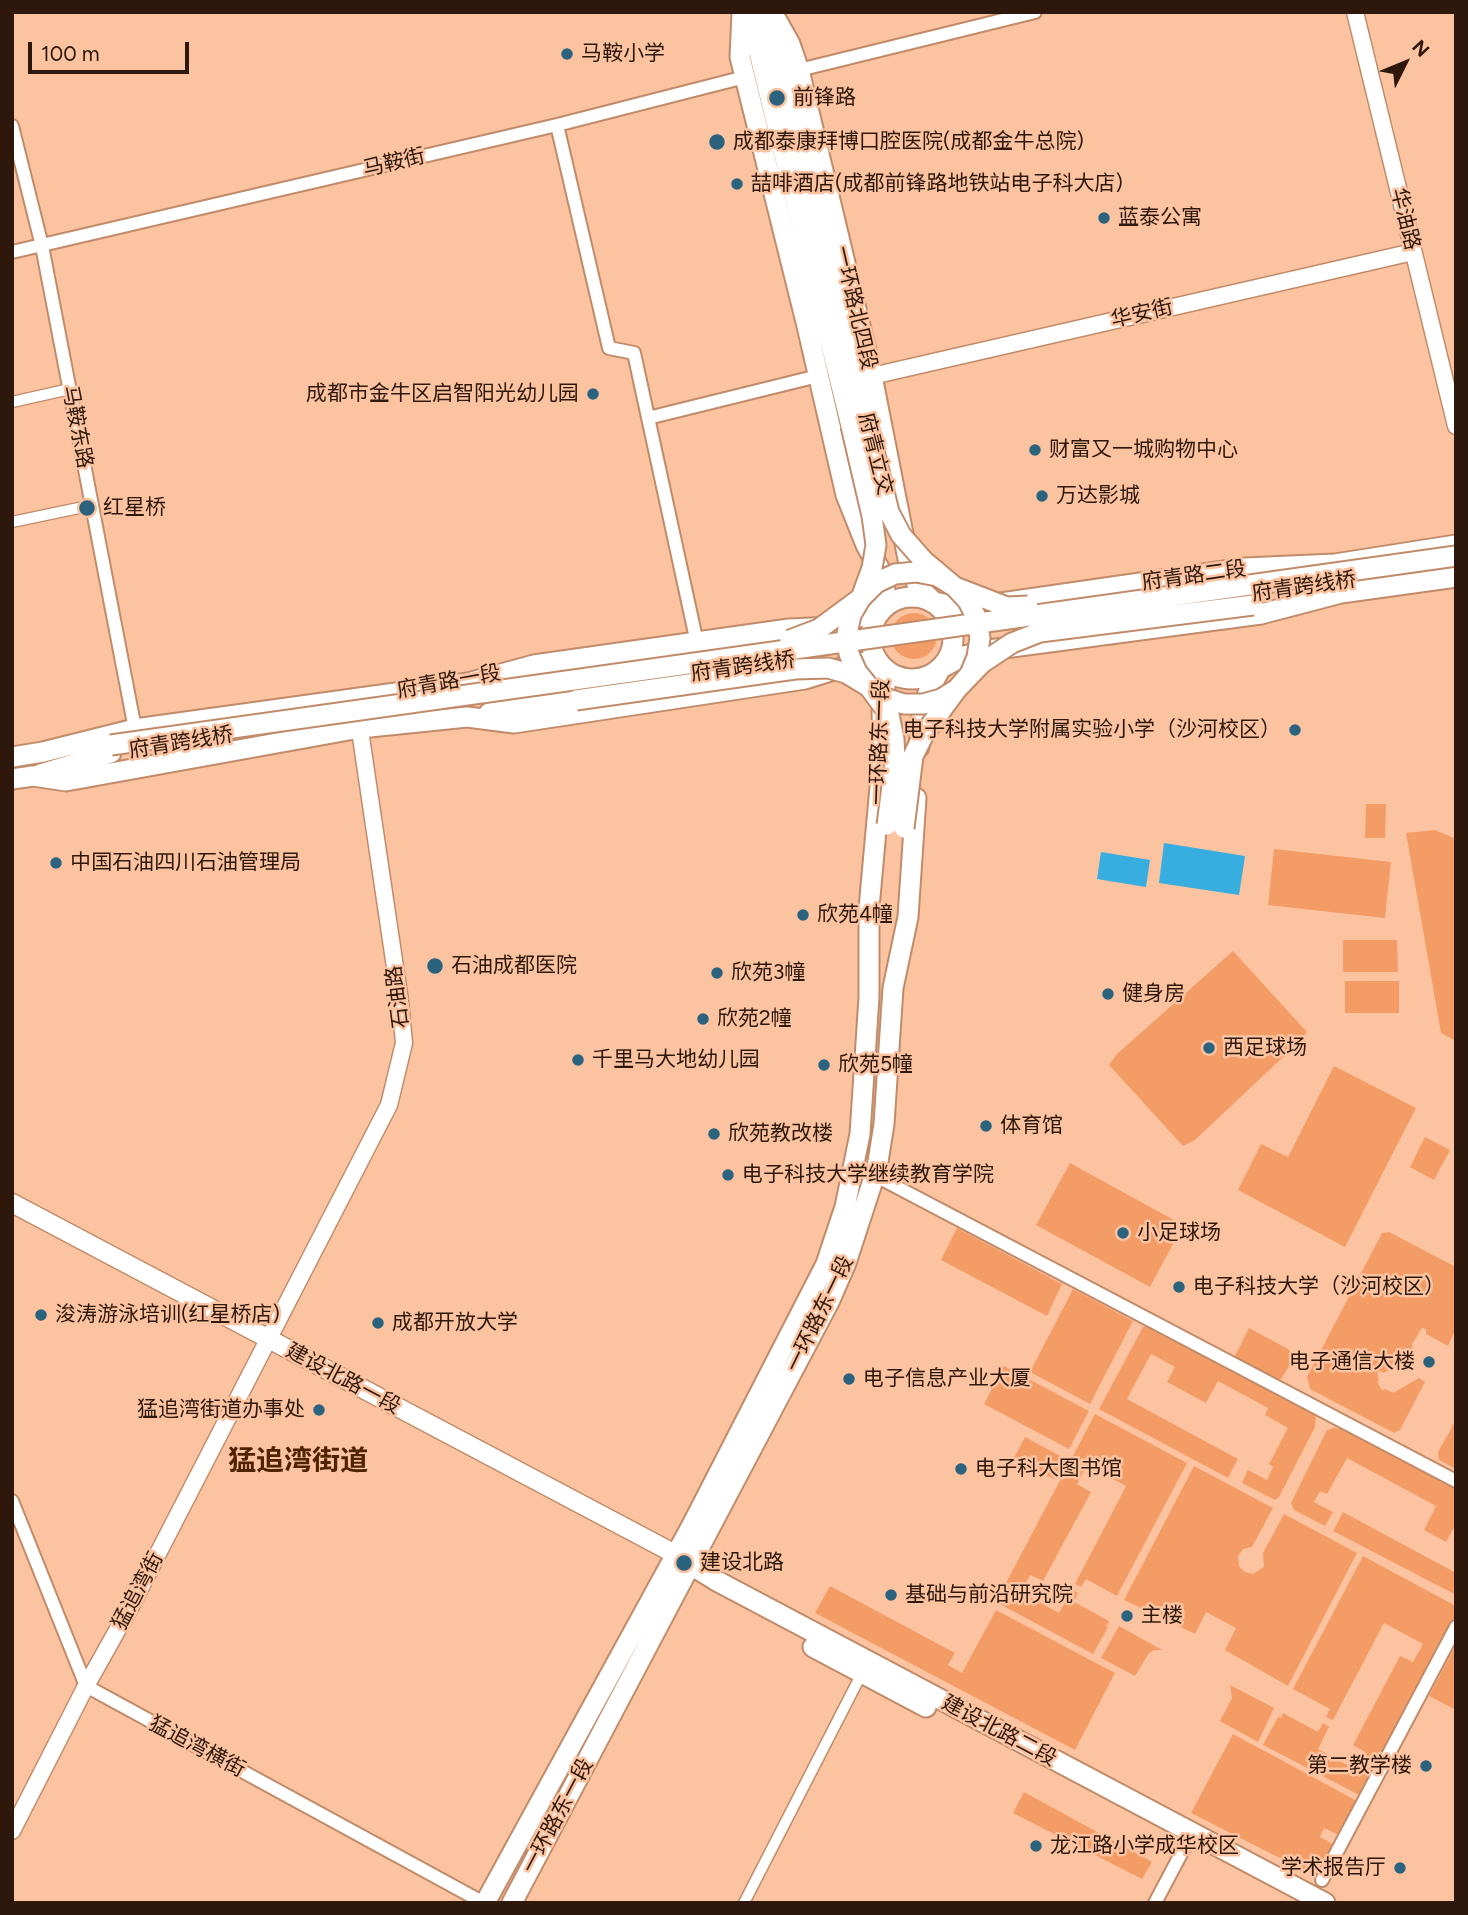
<!DOCTYPE html>
<meta charset="utf-8">
<style>
body{margin:0}
#map{position:relative;width:1468px;height:1915px;overflow:hidden;background:#fcc3a1;font-family:Figtree,sans-serif}
canvas{display:block}
.frame{position:absolute;inset:0;border:14px solid #2d180b;pointer-events:none}
.north{position:absolute;left:1370px;top:28px;width:70px;height:70px;-webkit-text-stroke:5px #fcc3a1;paint-order:stroke;rotate:47deg;font-size:19px;font-weight:700;line-height:28px;text-align:center;color:#2d180b}
.north::after{content:'';display:block;margin:auto;width:24px;height:32px;background:#2d180b;clip-path:polygon(50% 0,100% 100%,50% 72%,0 100%)}
.scale{position:absolute;left:28px;top:42px;width:161px;height:32px;box-sizing:border-box;border:4px solid #2d180b;border-top:0;padding-left:9px;font-size:21px;line-height:24px;white-space:nowrap;color:#2d180b;-webkit-text-stroke:5px #fcc3a1;paint-order:stroke}
</style>
<div id="map">
<canvas width="1468" height="1915"></canvas>
<div class="frame"></div>
<div class="north">N</div>
<div class="scale">100 m</div>
</div>
<script>
const context = document.querySelector('canvas').getContext('2d');
context.lineJoin = 'round';
function fillPath(path, color) { context.fillStyle = color; context.fill(path, 'evenodd'); }
const toPath = rows => new Path2D(rows.map(r => 'M' + r).join(''));
function trace(path, color, width, dash) { context.strokeStyle = color; context.lineWidth = width; context.lineCap = dash ? 'butt' : 'round'; context.setLineDash(dash || []); context.stroke(path); }
function write(font, color, halo, rows, align = 'center') {
  context.font = font + ' Figtree,"Noto Sans SC",sans-serif'; context.lineWidth = 5; context.setLineDash([]); context.textBaseline = 'middle'; context.strokeStyle = halo; context.fillStyle = color; for (const [text, x, y, turn = 0] of rows) {
    context.save(); context.translate(x, y); context.rotate((+turn || 0) * Math.PI / 180); context.textAlign = isNaN(turn) ? turn : align; if (halo) context.strokeText(text, 0, 0); context.fillText(text, 0, 0); context.restore();
  }
}
fillPath(toPath([
 '891 636a23 23 0 1 1 46 0a23 23 0 1 1-46 0Z',
 [1366,804,1386,804,1385,838,1365,838],
 [1435,830,1456,839,1456,1041,1441,1033,1406,833],
 [1274,849,1391,862,1385,918,1268,905],
 [1343,940,1397,940,1398,972,1343,972],
 [1233,951,1307,1032,1299,1042,1195,1140,1183,1146,1109,1065,1117,1054],
 [1345,981,1399,981,1399,1013,1345,1013],
 [1334,1066,1416,1108,1345,1247,1238,1190,1261,1144,1288,1157],
 [1425,1137,1450,1150,1434,1180,1410,1167],
 [1070,1163,1183,1225,1150,1287,1036,1225],
 [957,1228,1062,1284,1047,1316,941,1260],
 [1389,1232,1456,1267,1456,1328,1448,1346,1426,1334,1426,1329,1422,1328,1412,1344,1413,1356,1384,1373,1380,1371,1377,1373,1379,1380,1377,1382,1382,1390,1385,1389,1393,1393,1419,1378,1425,1382,1400,1430,1394,1433,1310,1389,1307,1377,1382,1233],
 [1073,1289,1133,1321,1090,1404,1030,1372],
 [1151,1324,1316,1414,1315,1427,1279,1497,1275,1500,1242,1483,1248,1470,1267,1480,1273,1467,1269,1464,1288,1428,1265,1415,1268,1408,1218,1381,1206,1403,1167,1382,1175,1367,1151,1354,1127,1399,1238,1459,1228,1478,1099,1409,1143,1327],
 [1249,1328,1288,1349,1292,1354,1293,1360,1281,1379,1276,1380,1234,1358],
 [1004,1366,1089,1411,1069,1449,984,1404],
 [1095,1414,1187,1463,1117,1596,1086,1579,1081,1587,1075,1584,1126,1486,1087,1465,1077,1484,1091,1492,1083,1507,1043,1581,1030,1575,1021,1592,1059,1613,1072,1590,1078,1593,1074,1602,1109,1621,1106,1626,1108,1627,1093,1654,996,1602],
 [1456,1420,1456,1469,1439,1460,1438,1452],
 [1334,1428,1345,1429,1456,1488,1456,1524,1446,1542,1424,1530,1436,1506,1347,1458,1327,1494,1320,1491,1314,1502,1333,1512,1325,1526,1294,1510,1291,1503,1327,1430],
 [1025,1437,1064,1458,1054,1479,1014,1458],
 [1194,1466,1273,1508,1252,1547,1243,1549,1238,1556,1239,1566,1245,1572,1253,1574,1264,1567,1263,1553,1284,1514,1357,1553,1288,1686,1225,1650,1236,1628,1206,1612,1195,1634,1124,1600],
 [1343,1512,1456,1573,1456,1595,1333,1531],
 [1363,1556,1456,1606,1456,1619,1361,1796,1263,1745,1278,1717,1281,1718,1283,1713,1318,1732,1323,1723,1329,1727,1318,1749,1356,1770,1365,1752,1353,1745,1400,1656,1413,1662,1423,1644,1384,1623,1333,1720,1326,1717,1330,1709,1293,1689],
 [830,1586,955,1653,948,1665,962,1673,996,1610,1115,1673,1075,1750,815,1613],
 [1119,1626,1162,1650,1154,1650,1149,1653,1135,1676,1101,1658],
 [1456,1645,1456,1710,1429,1696],
 [1230,1685,1274,1708,1258,1742,1220,1721,1232,1698],
 [1233,1734,1357,1801,1339,1835,1324,1828,1320,1837,1334,1845,1317,1877,1191,1813],
 [1024,1792,1152,1862,1142,1879,1013,1813]
]), '#f49c66');
fillPath(toPath([
 [1164,843,1245,856,1239,895,1159,883],
 [1101,852,1150,860,1146,887,1097,879]
]), '#38ade0');
const pedestrian = toPath([
 [12,402,70,389],
 [12,522,93,505],
 [744,1903,862,1673]
]);
const minor = toPath([
 [799,70,1035,12],
 [557,125,609,348,634,353,697,643],
 [12,126,42,246,135,729],
 [12,252,557,125,745,77],
 [648,418,818,376],
 [874,1175,1456,1481],
 [12,1501,86,1686,484,1903],
 [1322,1880,1456,1627],
 [1155,1903,1192,1833]
]);
const tertiary = toPath([
 [1355,12,1456,426],
 [872,376,1413,252],
 [12,1831,86,1686,132,1604,389,1105,404,1043,400,1001,358,717]
]);
const secondary = toPath([
 [12,1203,675,1554]
]);
const primary = toPath([
 [749,12,851,426],
 [765,12,867,422],
 [772,12,790,44,799,70,872,376,908,559,918,587,934,602,955,606,987,605,1245,568,1335,564,1456,545],
 '871 638a41 41 0 1 1 82 0a41 41 0 1 1-82 0Z',
 [489,713,576,700],
 [919,747,922,709,930,688,941,668,964,656,989,650,1261,614,1341,593,1456,577],
 [12,757,43,752,135,729,468,683,534,665,789,629,834,627,884,607,885,590,879,568,866,545,846,495,807,326,740,57,742,12],
 [40,774,111,753],
 [12,779,33,776,66,781,360,728,467,717,514,723,805,679,860,662,882,666,885,687,882,712,883,754,869,908,869,997,860,1134,845,1207,826,1264,692,1525,485,1903],
 [681,1559,715,1580,1325,1903],
 [813,1647,926,1707],
 [512,1903,830,1300,846,1263,877,1168,884,1124,893,988,908,917,916,798]
]);
trace(pedestrian, '#c18b6a', 13);
trace(minor, '#c18b6a', 16);
trace(tertiary, '#c18b6a', 19);
trace(secondary, '#c18b6a', 21);
trace(primary, '#c18b6a', 23);
trace(pedestrian, '#fff', 10);
trace(minor, '#fff', 12);
trace(tertiary, '#fff', 16);
trace(secondary, '#fff', 18);
trace(primary, '#fff', 19);
const primaryBridge = toPath([
 [867,422,889,512,901,535,924,561,955,587,1007,607,1028,606],
 [790,640,819,629,861,598,876,583,895,574,916,572,937,576,955,587,968,601,977,619,980,638,977,657,970,674,957,689,941,699,923,704,904,704,885,698,869,687,857,672,849,654,847,634,851,615,861,598,872,568,876,545,872,516,851,426],
 [576,700,795,669,828,668,846,673,869,687,889,714,894,739,895,762,887,825],
 [111,745,1456,556],
 [904,828,913,756,924,734,957,689,982,663,1012,643,1040,632,1253,605]
]);
trace(primaryBridge, '#c18b6a', 23, []);
trace(primaryBridge, '#fff', 19);
for (const [x, y, r, color] of [
 [567,54,7,"#2b627d"],
 [777,98,9,"#2b627d"],
 [717,142,9,"#2b627d"],
 [737,184,7,"#2b627d"],
 [1104,218,7,"#2b627d"],
 [593,394,7,"#2b627d"],
 [1035,450,7,"#2b627d"],
 [1042,496,7,"#2b627d"],
 [87,508,9,"#2b627d"],
 [1295,730,7,"#2b627d"],
 [56,863,7,"#2b627d"],
 [803,915,7,"#2b627d"],
 [435,966,9,"#2b627d"],
 [717,973,7,"#2b627d"],
 [1108,994,7,"#2b627d"],
 [703,1019,7,"#2b627d"],
 [1209,1048,7,"#2b627d"],
 [578,1060,7,"#2b627d"],
 [824,1065,7,"#2b627d"],
 [986,1126,7,"#2b627d"],
 [714,1134,7,"#2b627d"],
 [728,1175,7,"#2b627d"],
 [1123,1233,7,"#2b627d"],
 [1179,1287,7,"#2b627d"],
 [41,1315,7,"#2b627d"],
 [378,1323,7,"#2b627d"],
 [1429,1362,7,"#2b627d"],
 [849,1379,7,"#2b627d"],
 [319,1410,7,"#2b627d"],
 [961,1469,7,"#2b627d"],
 [684,1563,9,"#2b627d"],
 [891,1595,7,"#2b627d"],
 [1127,1616,7,"#2b627d"],
 [1426,1766,7,"#2b627d"],
 [1036,1846,7,"#2b627d"],
 [1400,1868,7,"#2b627d"]
]) { const dot = new Path2D(); dot.arc(x, y, r, 0, 2 * Math.PI); context.fillStyle = color; context.fill(dot); trace(dot, '#fcc3a1', 2.5); }
write('21px', '#2d180b', '#fcc3a1', [
 ["马鞍小学",581,54],
 ["前锋路",793,98],
 ["成都泰康拜博口腔医院(成都金牛总院)",733,142],
 ["喆啡酒店(成都前锋路地铁站电子科大店)",751,184],
 ["蓝泰公寓",1118,218],
 ["成都市金牛区启智阳光幼儿园",579,394,"right"],
 ["财富又一城购物中心",1049,450],
 ["万达影城",1056,496],
 ["红星桥",103,508],
 ["电子科技大学附属实验小学（沙河校区）",1281,730,"right"],
 ["中国石油四川石油管理局",70,863],
 ["欣苑4幢",817,915],
 ["石油成都医院",451,966],
 ["欣苑3幢",731,973],
 ["健身房",1122,994],
 ["欣苑2幢",717,1019],
 ["西足球场",1223,1048],
 ["千里马大地幼儿园",592,1060],
 ["欣苑5幢",838,1065],
 ["体育馆",1000,1126],
 ["欣苑教改楼",728,1134],
 ["电子科技大学继续教育学院",742,1175],
 ["小足球场",1137,1233],
 ["电子科技大学（沙河校区）",1193,1287],
 ["浚涛游泳培训(红星桥店)",55,1315],
 ["成都开放大学",392,1323],
 ["电子通信大楼",1415,1362,"right"],
 ["电子信息产业大厦",863,1379],
 ["猛追湾街道办事处",305,1410,"right"],
 ["电子科大图书馆",975,1469],
 ["建设北路",700,1563],
 ["基础与前沿研究院",905,1595],
 ["主楼",1141,1616],
 ["第二教学楼",1412,1766,"right"],
 ["龙江路小学成华校区",1050,1846],
 ["学术报告厅",1386,1868,"right"]
], 'left');
write('21px', '#2d180b', '#fcc3a1', [
 ["马鞍街",394,163,-13],
 ["华油路",1405,219,76],
 ["一环路北四段",855,308,77],
 ["华安街",1142,314,-13],
 ["马鞍东路",77,427,79],
 ["府青立交",875,454,76],
 ["府青路二段",1194,576,-8],
 ["府青跨线桥",1304,587,-8],
 ["府青跨线桥",743,667,-8],
 ["府青路一段",449,682,-10],
 ["一环路东一段",880,742,-88],
 ["府青跨线桥",181,743,-9],
 ["石油路",398,997,-97],
 ["一环路东一段",820,1314,-64],
 ["建设北路一段",343,1379,28],
 ["猛追湾街",138,1591,-62],
 ["建设北路二段",999,1731,28],
 ["猛追湾横街",197,1747,28],
 ["一环路东一段",558,1816,-62]
]);
write('bold 28px', '#4f2200', '#fcc3a1', [
 ["猛追湾街道",298,1462]
]);
</script>
